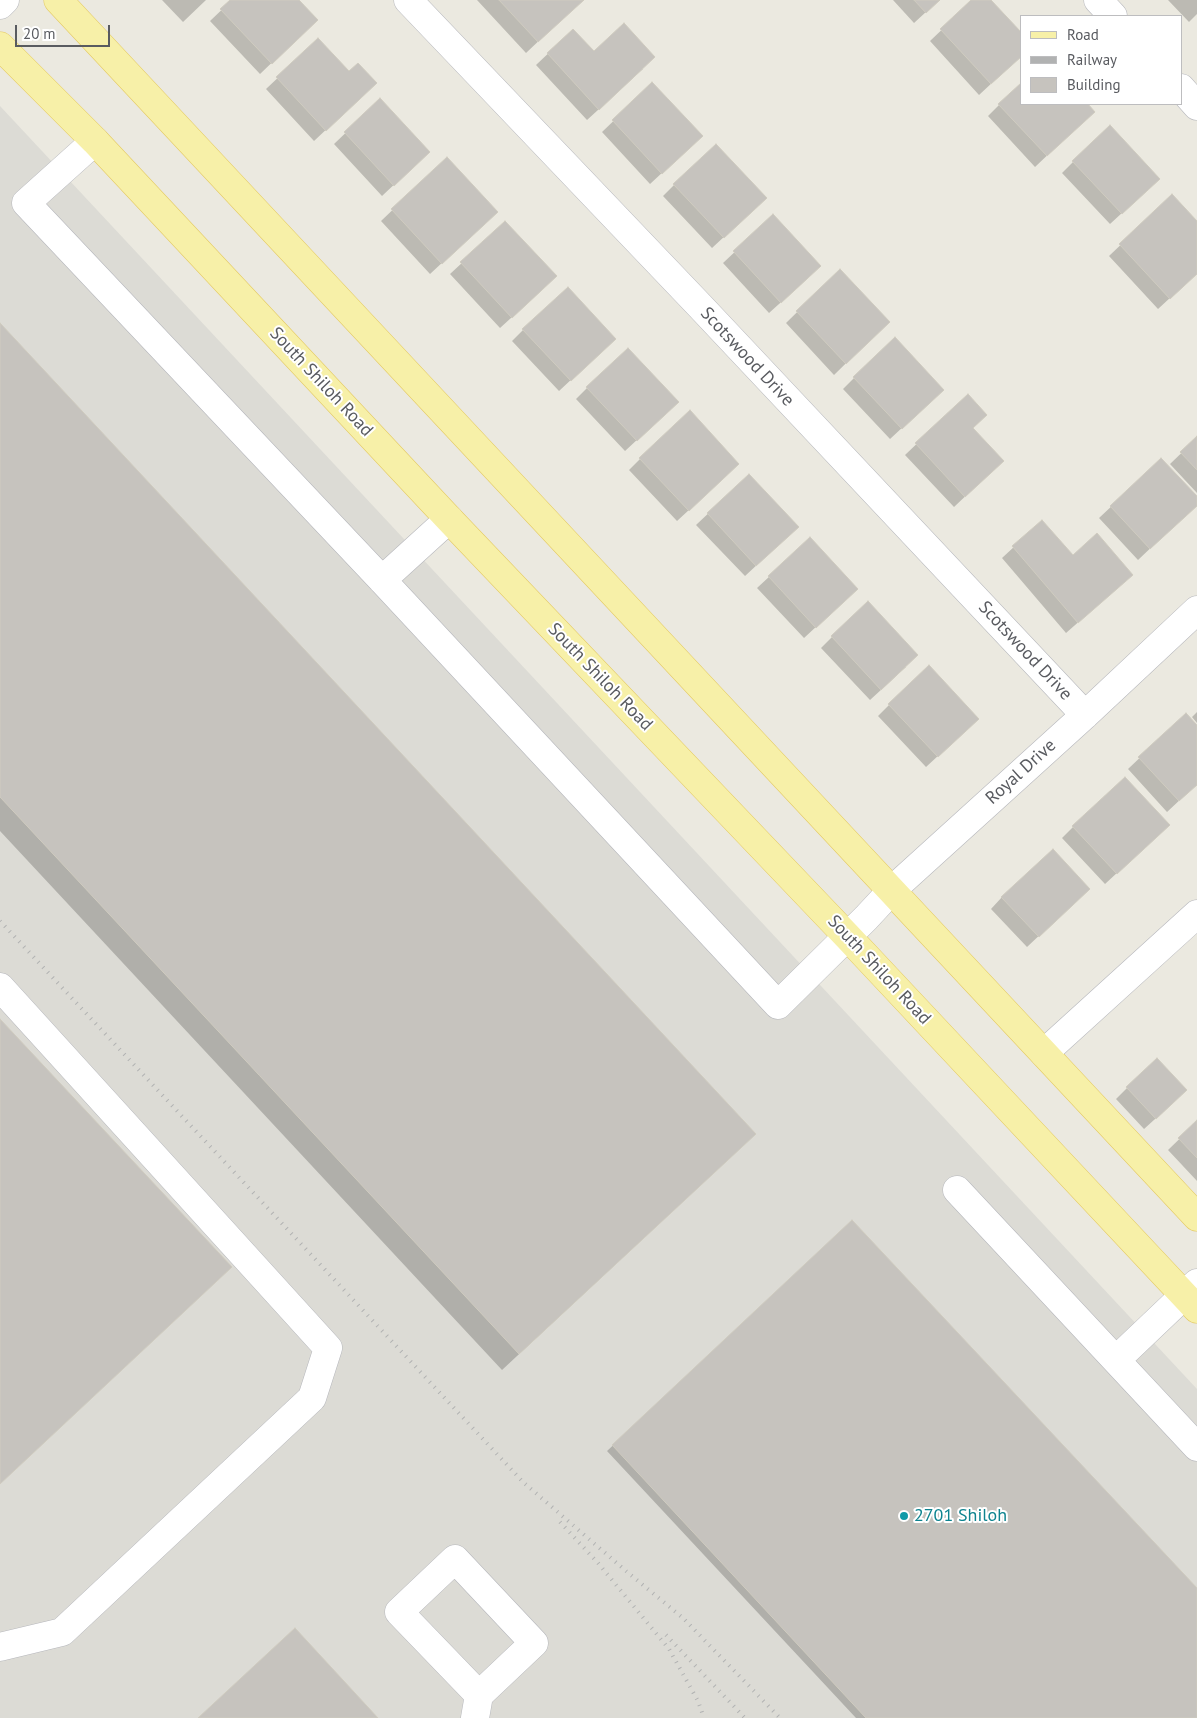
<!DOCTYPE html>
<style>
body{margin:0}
#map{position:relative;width:1197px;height:1718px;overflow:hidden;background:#ebe9e0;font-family:"PT Sans",sans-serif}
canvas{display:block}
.legend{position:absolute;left:1020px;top:15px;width:162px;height:90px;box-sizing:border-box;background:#fff;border:1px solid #bdbdbf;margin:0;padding:6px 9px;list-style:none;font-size:15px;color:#595b60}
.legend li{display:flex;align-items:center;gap:10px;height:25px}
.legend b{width:25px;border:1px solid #bdbdbf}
.scale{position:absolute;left:15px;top:25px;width:95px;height:22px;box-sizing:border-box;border:2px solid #595b60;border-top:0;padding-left:6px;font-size:15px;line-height:18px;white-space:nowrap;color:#595b60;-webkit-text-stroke:4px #fff;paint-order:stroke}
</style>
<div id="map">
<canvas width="1197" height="1718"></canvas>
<ul class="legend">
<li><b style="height:6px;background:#f7f0a8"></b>Road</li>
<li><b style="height:6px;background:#b1b2b2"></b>Railway</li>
<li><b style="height:14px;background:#c6c3be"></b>Building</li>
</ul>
<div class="scale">20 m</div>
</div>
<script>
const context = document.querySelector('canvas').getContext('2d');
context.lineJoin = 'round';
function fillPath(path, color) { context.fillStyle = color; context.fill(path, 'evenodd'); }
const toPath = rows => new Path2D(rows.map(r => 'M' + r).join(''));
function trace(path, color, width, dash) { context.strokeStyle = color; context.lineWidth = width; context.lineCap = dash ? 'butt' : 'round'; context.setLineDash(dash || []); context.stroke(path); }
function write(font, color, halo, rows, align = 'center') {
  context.font = font + ' "PT Sans",sans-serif'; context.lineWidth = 4; context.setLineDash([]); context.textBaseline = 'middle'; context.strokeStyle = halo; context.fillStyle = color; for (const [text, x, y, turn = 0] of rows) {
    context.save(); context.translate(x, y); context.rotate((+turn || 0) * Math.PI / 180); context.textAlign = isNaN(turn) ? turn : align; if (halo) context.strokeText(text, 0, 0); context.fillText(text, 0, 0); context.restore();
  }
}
fillPath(toPath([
 [0,106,1197,1389,1197,1718,0,1718]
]), '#dcdbd5');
fillPath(toPath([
 [162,0,206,0,183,22],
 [232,0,297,0,305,31,260,74,210,21],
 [477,0,582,0,526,53],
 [893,0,939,0,914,23],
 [973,0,989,0,1021,56,979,95,930,41],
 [1168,0,1197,0,1197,14,1189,22],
 [573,30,594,53,643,69,587,120,536,65],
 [318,40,364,94,314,141,266,89],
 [652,84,690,147,650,184,602,132],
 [380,100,417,163,382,196,334,144],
 [1021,104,1086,104,1093,112,1035,167,988,116,999,105],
 [446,159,485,223,430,274,381,221],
 [1073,162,1147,190,1110,224,1062,173],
 [674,185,754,209,712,248,663,196],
 [1172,196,1197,223,1197,273,1158,309,1109,256],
 [773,216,809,277,769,313,723,263],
 [505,223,544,288,500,328,450,274],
 [840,270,888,322,834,375,786,323],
 [0,325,737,1151,502,1370,0,831],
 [523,330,603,350,559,391,512,341],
 [854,378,931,401,890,439,843,389],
 [587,388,666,413,625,451,576,399],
 [967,396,972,428,991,472,954,507,905,455],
 [1197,438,1197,493,1170,464],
 [640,459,727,475,677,521,629,470],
 [1161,460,1197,498,1197,504,1138,560,1099,518],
 [749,475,786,538,745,576,696,525],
 [1042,521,1073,557,1132,575,1066,633,1002,558],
 [810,539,845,600,804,638,757,588],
 [832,637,906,667,870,700,821,648],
 [889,705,966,730,926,767,878,716],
 [1197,712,1197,723,1192,717],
 [1186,714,1197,726,1197,784,1167,812,1128,769],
 [1073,827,1157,836,1105,884,1062,838],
 [1002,897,1077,900,1027,947,991,909],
 [1127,1088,1175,1101,1144,1129,1116,1099],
 [1197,1122,1197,1181,1168,1150],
 [852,1222,1197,1589,1197,1718,856,1718,607,1451]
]), '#0003');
const building = toPath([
 [230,0,299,0,318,20,272,64,220,9,230,0],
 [499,0,584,0,538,42,499,0],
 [914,0,940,0,926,13,914,0],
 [971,0,991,0,1021,32,1021,57,991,84,940,29,971,0],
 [624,23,655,57,599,110,547,53,573,29,594,51,624,23],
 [318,38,349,71,358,63,377,83,326,131,276,77,318,38],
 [652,82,703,136,662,174,612,120,652,82],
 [1021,83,1021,104,1088,104,1095,112,1047,156,998,104,1021,83],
 [380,98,430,152,394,186,344,132,380,98],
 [1110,125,1160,179,1122,214,1072,161,1110,125],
 [716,144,767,198,724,238,673,184,716,144],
 [447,157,498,212,442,264,391,209,447,157],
 [1172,194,1197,221,1197,274,1170,299,1119,244,1172,194],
 [773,214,821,266,781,303,733,251,773,214],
 [505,221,557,276,512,318,460,262,505,221],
 [840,269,890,322,846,364,796,311,840,269],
 [568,287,616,339,571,381,522,329,568,287],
 [0,323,756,1134,519,1354,0,797,0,323],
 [895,337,944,390,902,429,853,377,895,337],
 [628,348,679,402,637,441,586,387,628,348],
 [968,394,987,415,973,428,1004,461,965,497,915,443,968,394],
 [690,410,739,464,689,511,639,458,690,410],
 [1197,436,1197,470,1180,452,1197,436],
 [1161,458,1197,496,1197,506,1150,549,1110,506,1161,458],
 [749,474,799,527,756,566,707,513,749,474],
 [1042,520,1073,555,1097,533,1133,575,1078,623,1012,546,1042,520],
 [810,537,858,589,816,628,768,576,810,537],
 [868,601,918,655,881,690,831,636,868,601],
 [929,665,979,719,938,757,888,704,929,665],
 [1186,713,1197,725,1197,785,1179,801,1138,757,1186,713],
 [1125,777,1170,825,1117,874,1072,826,1125,777],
 [1053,849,1090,889,1039,937,1001,897,1053,849],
 [0,1019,232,1267,0,1484,0,1019],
 [1157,1058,1187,1090,1156,1119,1126,1087,1157,1058],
 [1197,1120,1197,1158,1178,1138,1197,1120],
 [852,1220,1197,1588,1197,1718,866,1718,612,1445,852,1220],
 [295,1628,378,1718,198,1718,295,1628]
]);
fillPath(building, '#c6c3be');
trace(building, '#cfcbbf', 1);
const minor = toPath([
 [408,0,700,306,1085,715],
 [1098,0,1113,16],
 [0,5,5,0],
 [1181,88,1197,106],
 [95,141,26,203,382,580,778,1005,866,918,892,890,1085,715,1197,610],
 [382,580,449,519],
 [0,987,328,1348,312,1398,62,1632,0,1647],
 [1044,1053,1197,914],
 [957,1190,1197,1447],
 [1116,1360,1197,1283],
 [475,1718,479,1695,534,1643,455,1559,399,1612,479,1695]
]);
const major = toPath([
 [58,0,1197,1217],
 [0,46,95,141,449,519,847,936,1197,1309]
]);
trace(minor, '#b6b7bc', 29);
trace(major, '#e4c960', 29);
trace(minor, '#fff', 28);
trace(major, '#f7f0a8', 28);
trace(toPath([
 [0,921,523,1482,626,1571,683,1618,780,1718],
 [560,1522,598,1563,669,1649,698,1701,704,1718],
 [666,1635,745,1718]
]), '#b1b2b2', 4, [1, 6]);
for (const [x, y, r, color] of [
 [904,1516,5,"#0f9aa8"]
]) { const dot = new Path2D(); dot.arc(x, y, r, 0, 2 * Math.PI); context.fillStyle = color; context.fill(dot); trace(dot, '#fff', 2); }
write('18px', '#595b60', '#fff', [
 ["Scotswood Drive",747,357,47],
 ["South Shiloh Road",321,382,47],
 ["Scotswood Drive",1025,651,47],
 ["South Shiloh Road",600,677,46],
 ["Royal Drive",1021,772,-42],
 ["South Shiloh Road",879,970,47]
]);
write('18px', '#0d838f', '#fff', [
 ["2701 Shiloh",914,1516]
], 'left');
</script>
